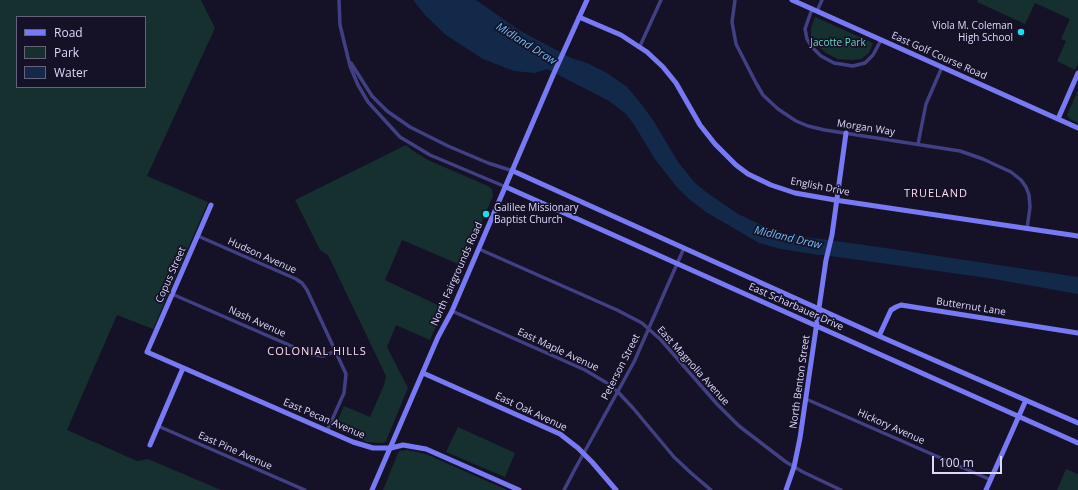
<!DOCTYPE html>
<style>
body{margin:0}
#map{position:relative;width:1078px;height:490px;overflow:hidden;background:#151227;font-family:"Open Sans",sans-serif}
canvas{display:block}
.legend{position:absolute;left:16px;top:16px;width:130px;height:72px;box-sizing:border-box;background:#151227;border:1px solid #65627c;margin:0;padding:5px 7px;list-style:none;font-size:12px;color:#dddafc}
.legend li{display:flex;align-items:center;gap:8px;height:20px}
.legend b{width:20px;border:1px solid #65627c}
.scale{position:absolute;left:932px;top:456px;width:70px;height:18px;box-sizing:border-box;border:2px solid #dddafc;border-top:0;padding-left:5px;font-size:12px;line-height:14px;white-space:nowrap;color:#dddafc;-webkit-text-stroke:3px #151227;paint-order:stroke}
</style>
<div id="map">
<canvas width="1078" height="490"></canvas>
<ul class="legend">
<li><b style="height:5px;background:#7879f5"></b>Road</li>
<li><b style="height:11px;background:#15302e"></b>Park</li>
<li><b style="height:11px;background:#12294a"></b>Water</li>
</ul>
<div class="scale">100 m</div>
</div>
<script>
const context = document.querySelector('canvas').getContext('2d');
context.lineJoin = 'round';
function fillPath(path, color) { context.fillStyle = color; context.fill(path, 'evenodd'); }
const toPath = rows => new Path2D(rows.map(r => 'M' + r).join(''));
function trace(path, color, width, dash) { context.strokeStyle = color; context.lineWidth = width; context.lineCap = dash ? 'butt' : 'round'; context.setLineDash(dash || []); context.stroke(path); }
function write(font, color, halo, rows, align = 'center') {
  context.font = font + ' "Open Sans",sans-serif'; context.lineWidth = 3.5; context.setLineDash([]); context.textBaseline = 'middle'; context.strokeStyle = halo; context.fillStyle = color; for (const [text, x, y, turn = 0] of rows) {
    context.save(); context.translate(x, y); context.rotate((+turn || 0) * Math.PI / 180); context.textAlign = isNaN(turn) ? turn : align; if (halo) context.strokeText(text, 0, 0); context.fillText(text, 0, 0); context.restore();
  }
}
fillPath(toPath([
 [0,0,201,0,215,28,147,176,208,202,153,329,117,315,67,430,137,461,148,459,221,490,0,490],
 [17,17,145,17,145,87,17,87],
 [978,0,1078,0,1078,63,1075,70,1057,61,1066,41,1061,39,1070,19,1035,3,1025,24,977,2],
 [815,17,873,43,869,53,861,59,852,60,838,59,826,53,816,45,811,36,811,28],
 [1078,90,1078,123,1070,119,1067,115],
 [406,145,413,151,430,161,488,186,492,189,493,196,463,266,402,240,385,280,444,308,430,340,396,325,387,347,408,388,386,441,383,443,367,442,336,429,335,426,344,406,370,417,384,385,386,376,328,255,320,250,295,200],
 [458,427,515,453,505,477,446,452],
 [407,450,426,454,507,490,383,490,398,453,400,451],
 [1066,469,1078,474,1078,490,1057,490]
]), '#15302e');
fillPath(toPath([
 [413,0,476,0,519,30,571,58,587,63,607,73,627,87,642,105,653,120,678,162,695,183,706,192,738,214,774,231,798,236,865,245,1078,277,1078,294,988,278,823,255,819,255,781,249,759,243,706,212,689,199,675,185,655,159,633,123,625,113,609,101,547,69,535,73,514,71,483,59,446,35,425,15]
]), '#12294a');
trace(toPath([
 [339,0,340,25,350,66,358,85,368,102,400,137,430,155,506,187],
 [735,0,732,22,736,44,756,83,763,95,778,109,796,121,808,126,825,130,960,151,983,159,1011,172,1021,180,1026,187,1029,195,1030,207,1027,229],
 [812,9,805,29,807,39,811,46,821,56,834,63,853,66,865,63,873,55,881,40],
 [817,11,822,0],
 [640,46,661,0],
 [351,63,372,96,387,111,410,127,448,146,488,163,513,171],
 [918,144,926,104,942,67],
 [198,236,296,279,302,283,307,290,346,374,344,393,327,431],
 [479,249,617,310,642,323,661,340,717,404,739,426,786,462,803,472,841,490],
 [172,294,312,355,323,356,336,351],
 [452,311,585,370,607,383,618,392,633,408,674,457,691,473,711,490],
 [806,399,991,480],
 [158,426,305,490],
 [564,490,575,469,634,362,684,248]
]), '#404082', 3.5);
trace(toPath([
 [792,0,1078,128],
 [579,17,621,35,647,52,663,67,676,83,700,125,715,144,736,165,748,174,771,185,795,193,835,200,1078,236],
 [1058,119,1078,73],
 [513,171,879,336,1078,423],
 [506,187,1078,443],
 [211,205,147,352,353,442,373,448,391,448,403,445,426,449,519,490],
 [879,336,891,310,896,307,901,305,1078,333],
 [423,373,560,434,578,448,592,462,616,490],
 [150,445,183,368],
 [372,490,438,337,452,311,554,73,587,0],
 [786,490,794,467,800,438,826,260,832,235,846,133],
 [986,490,1026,400]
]), '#7879f5', 5);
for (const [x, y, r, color] of [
 [1021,32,4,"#14e0ee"],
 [486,214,4,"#14e0ee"]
]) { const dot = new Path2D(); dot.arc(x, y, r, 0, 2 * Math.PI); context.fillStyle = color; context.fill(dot); trace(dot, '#151227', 1.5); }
write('10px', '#dddafc', '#151227', [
 ["Viola M. Coleman",1013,26],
 ["High School",1013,38],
 ["Galilee Missionary",494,208,"left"],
 ["Baptist Church",494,220,"left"]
], 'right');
write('10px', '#6ad8b9', '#151227', [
 ["Jacotte Park",838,43]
]);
write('10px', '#dddafc', '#151227', [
 ["East Golf Course Road",939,56,24],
 ["Morgan Way",866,128,9],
 ["English Drive",820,187,11],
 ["Hudson Avenue",262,256,24],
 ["North Fairgrounds Road",457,274,-66],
 ["Copus Street",171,275,-66],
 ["East Scharbauer Drive",796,307,24],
 ["Butternut Lane",971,307,9],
 ["Nash Avenue",257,322,24],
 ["East Maple Avenue",558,350,25],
 ["East Magnolia Avenue",693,366,48],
 ["Peterson Street",621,367,-63],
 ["North Benton Street",800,382,-82],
 ["East Oak Avenue",531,412,25],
 ["East Pecan Avenue",324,419,23],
 ["Hickory Avenue",891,427,24],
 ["East Pine Avenue",235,451,24]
]);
write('italic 11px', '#70bcf5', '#151227', [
 ["Midland Draw",526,44,32],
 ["Midland Draw",788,238,13]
]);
context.letterSpacing = '1px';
write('11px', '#fcdcf2', '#151227', [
 ["TRUELAND",936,194],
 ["COLONIAL HILLS",317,352]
]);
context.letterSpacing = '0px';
</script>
